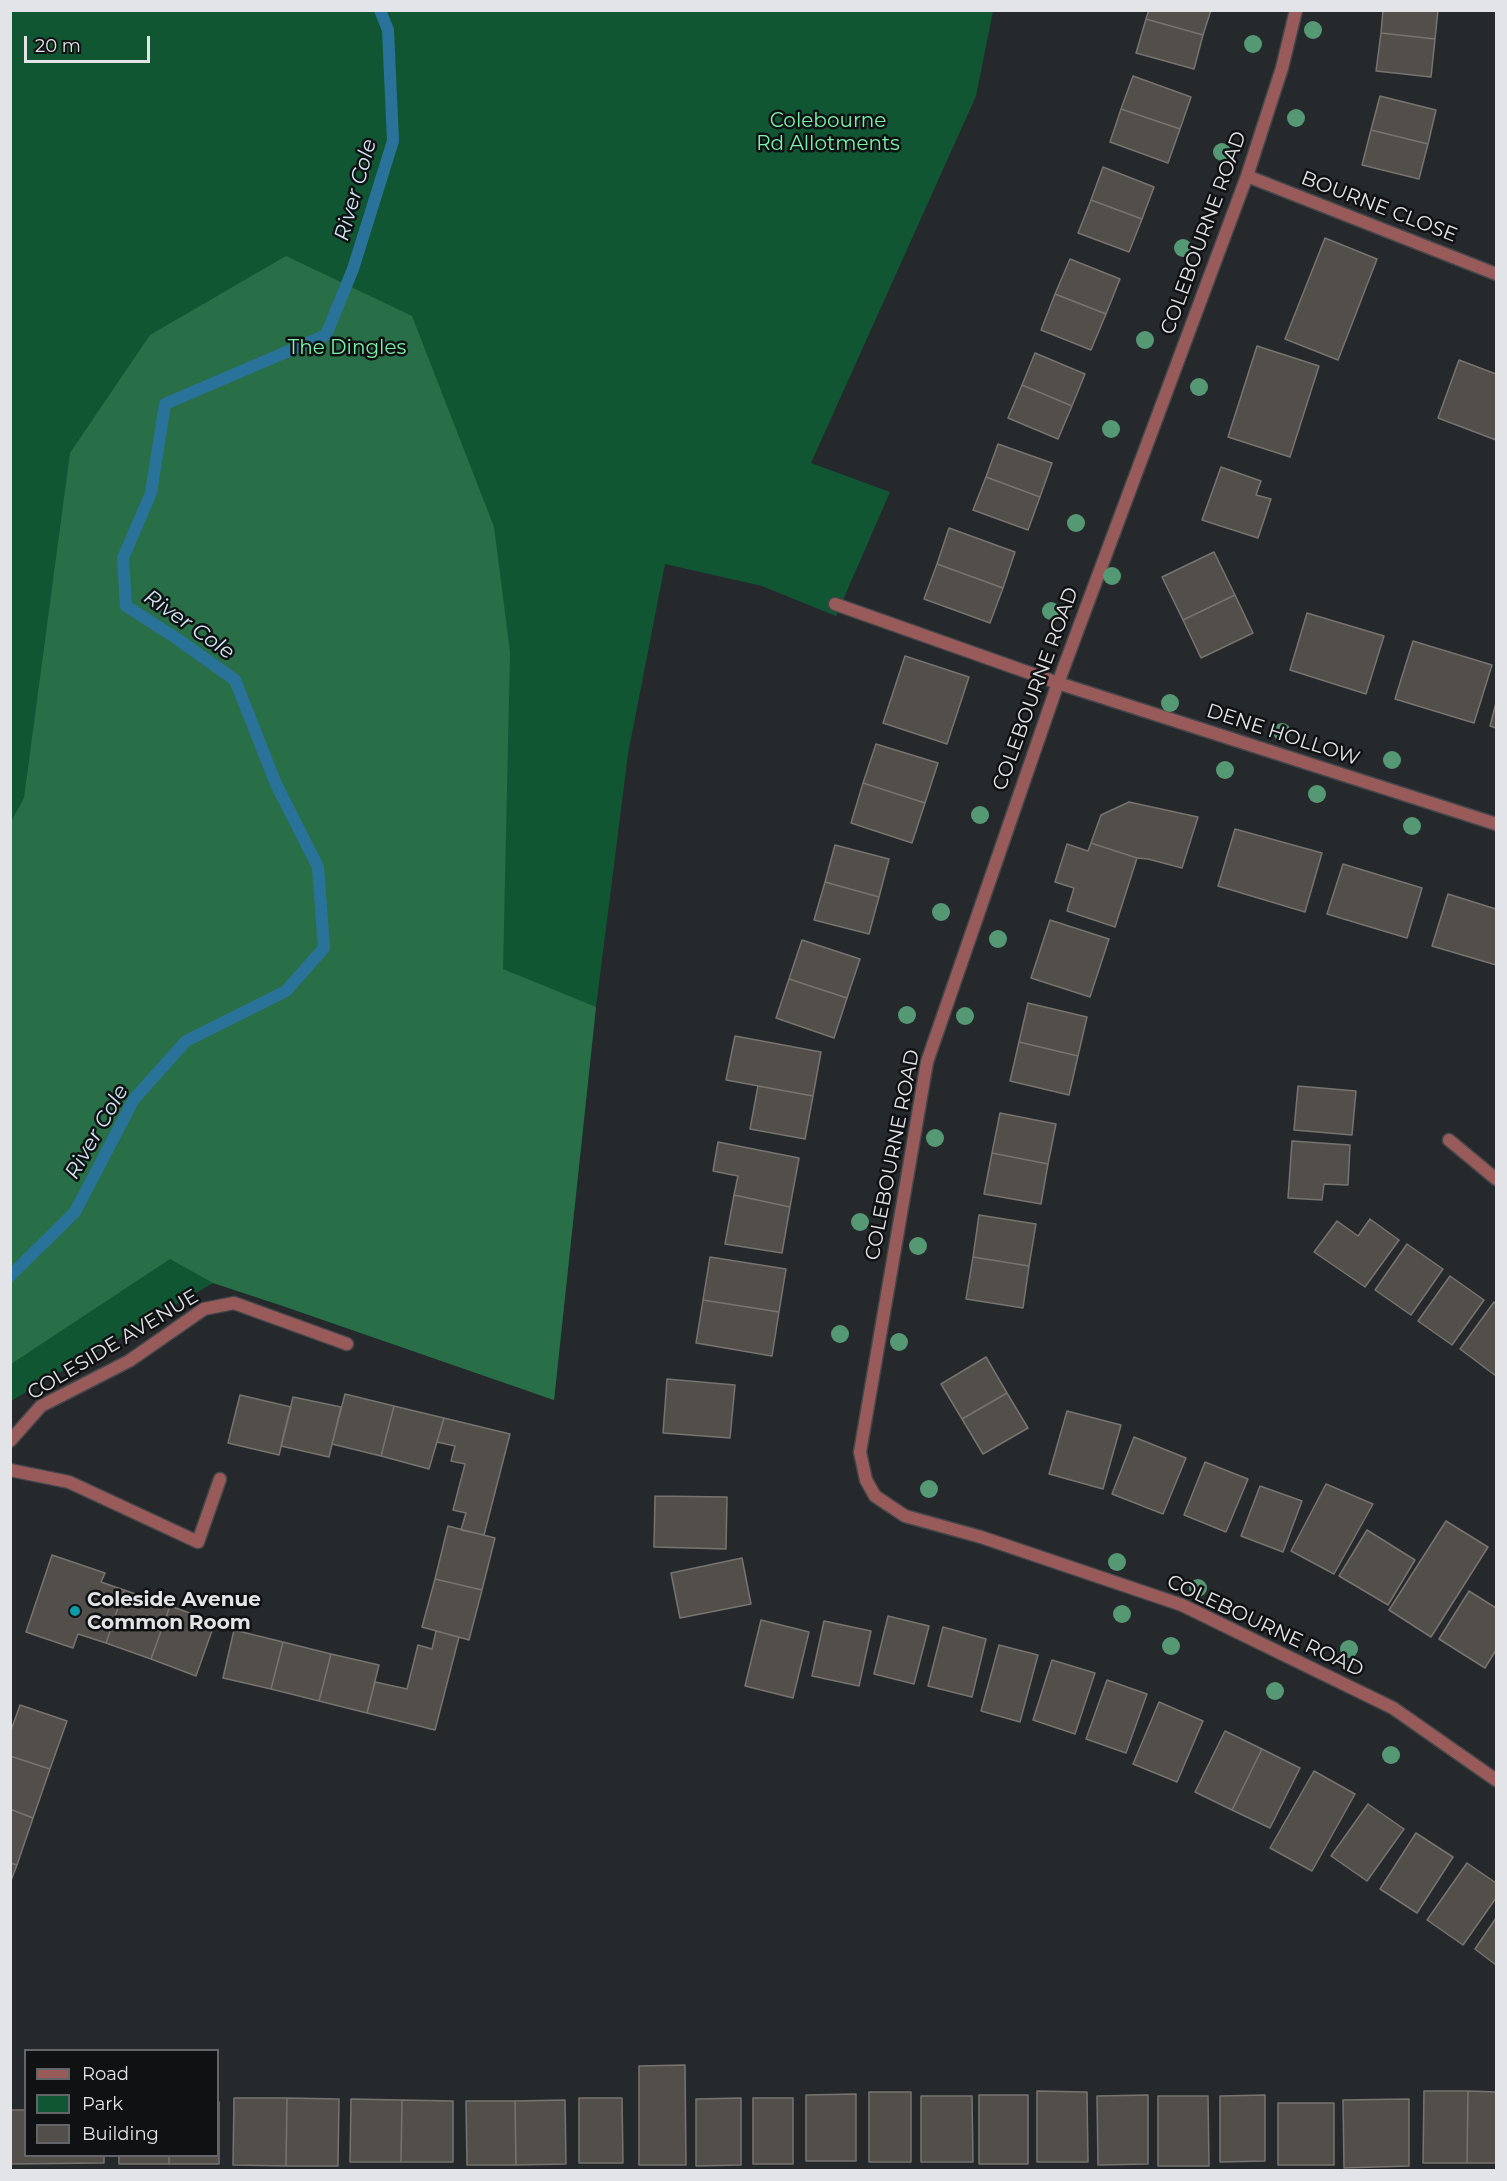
<!DOCTYPE html>
<style>
body{margin:0}
#map{position:relative;width:1507px;height:2181px;overflow:hidden;background:#26292c;font-family:Montserrat,sans-serif}
canvas{display:block}
.frame{position:absolute;inset:0;border:12px solid #e3e4e7;pointer-events:none}
.legend{position:absolute;left:24px;top:2049px;width:195px;height:108px;box-sizing:border-box;background:#101113;border:2px solid #646568;margin:0;padding:8px 10px;list-style:none;font-size:18px;color:#e3e4e7}
.legend li{display:flex;align-items:center;gap:12px;height:30px}
.legend b{width:30px;border:2px solid #646568}
.scale{position:absolute;left:24px;top:36px;width:126px;height:27px;box-sizing:border-box;border:3px solid #e3e4e7;border-top:0;padding-left:8px;font-size:18px;line-height:21px;white-space:nowrap;color:#e3e4e7;-webkit-text-stroke:4px #101113;paint-order:stroke}
</style>
<div id="map">
<canvas width="1507" height="2181"></canvas>
<div class="frame"></div>
<ul class="legend">
<li><b style="height:8px;background:#985b59"></b>Road</li>
<li><b style="height:16px;background:#115633"></b>Park</li>
<li><b style="height:16px;background:#524f4b"></b>Building</li>
</ul>
<div class="scale">20 m</div>
</div>
<script>
const ctx = document.querySelector('canvas').getContext('2d');
ctx.lineJoin = 'round';
function fillPath(path, color) {
  ctx.fillStyle = color;
  ctx.fill(path, 'evenodd');
}
function toPath(rows) {
  const path = new Path2D();
  for (const r of rows) {
    path.moveTo(r[0], r[1]);
    for (let i = 2; i < r.length; i += 2) path.lineTo(r[i], r[i + 1]);
  }
  return path;
}
function trace(path, color, width, dash) {
  ctx.strokeStyle = color;
  ctx.lineWidth = width;
  ctx.lineCap = dash ? 'butt' : 'round';
  ctx.setLineDash(dash || []);
  ctx.stroke(path);
}
function label(font, color, halo, rows, align = 'center') {
  ctx.font = font + ' Montserrat,sans-serif';
  ctx.lineWidth = 5;
  ctx.setLineDash([]);
  ctx.textBaseline = 'middle';
  ctx.strokeStyle = halo;
  ctx.fillStyle = color;
  for (const [text, x, y, turn = 0] of rows) {
    ctx.save();
    ctx.translate(x, y);
    ctx.rotate((+turn || 0) * Math.PI / 180);
    ctx.textAlign = isNaN(turn) ? turn : align;
    if (halo) ctx.strokeText(text, 0, 0);
    ctx.fillText(text, 0, 0);
    ctx.restore();
  }
}
fillPath(toPath([
 [11,11,993,11,976,96,811,463,890,492,836,616,762,586,665,564,628,754,596,1007,554,1400,280,1305,213,1283,11,1401]
]), '#115633');
fillPath(toPath([
 [286,256,412,316,494,527,510,652,503,969,596,1007,554,1400,280,1305,213,1283,170,1259,11,1364,11,822,24,798,70,453,150,335]
]), '#286f48');
trace(toPath([
 [10,1276,75,1212,134,1099,186,1041,286,991,324,948,318,867,276,784,235,680,176,638,126,606,123,558,151,493,165,404,326,335,353,269,393,141,388,30,380,10]
]), '#29739b', 12);
const building = toPath([
 [1149,10,1211,10,1203,35,1146,19,1149,10],
 [1383,10,1438,10,1435,39,1381,33,1383,10],
 [1146,19,1203,35,1194,69,1136,53,1146,19],
 [1381,33,1435,39,1431,77,1376,71,1381,33],
 [1133,76,1191,97,1180,129,1121,109,1133,76],
 [1380,96,1436,110,1428,144,1371,130,1380,96],
 [1121,109,1180,129,1168,163,1110,142,1121,109],
 [1371,130,1428,144,1419,179,1362,165,1371,130],
 [1103,167,1154,187,1142,219,1091,200,1103,167],
 [1091,200,1142,219,1129,252,1078,233,1091,200],
 [1325,238,1377,259,1338,360,1285,339,1325,238],
 [1070,259,1120,279,1106,314,1055,294,1070,259],
 [1055,294,1106,314,1091,350,1041,330,1055,294],
 [1257,346,1319,366,1290,457,1228,437,1257,346],
 [1035,353,1085,374,1072,406,1022,385,1035,353],
 [1459,360,1496,374,1496,440,1438,418,1459,360],
 [1022,385,1072,406,1058,439,1008,418,1022,385],
 [998,444,1052,463,1040,497,986,477,998,444],
 [1221,467,1261,481,1256,495,1271,499,1258,538,1202,520,1221,467],
 [986,477,1040,497,1028,530,973,510,986,477],
 [949,528,1015,552,1003,588,937,564,949,528],
 [1214,552,1235,595,1183,620,1162,577,1214,552],
 [937,564,1003,588,990,623,924,599,937,564],
 [1235,595,1253,633,1201,658,1183,620,1235,595],
 [1307,613,1384,636,1366,694,1290,670,1307,613],
 [1413,641,1492,665,1474,723,1395,699,1413,641],
 [905,656,969,677,947,744,883,723,905,656],
 [1496,703,1496,728,1490,726,1496,703],
 [876,744,938,763,925,803,863,783,876,744],
 [863,783,925,803,912,843,851,823,863,783],
 [1129,802,1198,817,1182,868,1148,859,1137,858,1091,843,1101,815,1129,802],
 [1235,829,1322,853,1305,912,1218,886,1235,829],
 [1091,843,1137,858,1115,927,1067,911,1074,888,1055,882,1067,844,1088,851,1091,843],
 [835,845,889,859,879,897,825,882,835,845],
 [1343,864,1422,888,1407,938,1327,914,1343,864],
 [825,882,879,897,869,934,814,920,825,882],
 [1448,894,1496,909,1496,965,1432,946,1448,894],
 [1050,920,1109,939,1090,997,1031,978,1050,920],
 [802,940,860,959,847,998,789,979,802,940],
 [789,979,847,998,834,1038,776,1018,789,979],
 [1028,1003,1087,1017,1078,1056,1019,1042,1028,1003],
 [735,1036,821,1052,813,1096,726,1080,735,1036],
 [1019,1042,1078,1056,1069,1095,1010,1081,1019,1042],
 [758,1086,813,1096,805,1139,750,1129,758,1086],
 [1298,1086,1356,1091,1352,1135,1294,1130,1298,1086],
 [1000,1113,1056,1124,1048,1164,992,1153,1000,1113],
 [1292,1141,1350,1145,1348,1185,1324,1184,1322,1200,1288,1198,1292,1141],
 [718,1142,799,1158,790,1207,734,1195,738,1176,713,1171,718,1142],
 [992,1153,1048,1164,1041,1204,984,1194,992,1153],
 [734,1195,790,1207,782,1253,725,1244,734,1195],
 [979,1215,1036,1224,1029,1266,973,1257,979,1215],
 [1370,1219,1399,1240,1365,1287,1314,1252,1337,1221,1358,1236,1370,1219],
 [1407,1244,1443,1269,1411,1315,1375,1290,1407,1244],
 [710,1257,786,1269,779,1312,703,1300,710,1257],
 [973,1257,1029,1266,1023,1308,966,1299,973,1257],
 [1450,1276,1484,1300,1452,1345,1418,1321,1450,1276],
 [703,1300,779,1312,772,1356,696,1343,703,1300],
 [1494,1302,1496,1304,1496,1376,1460,1349,1494,1302],
 [986,1357,1007,1393,962,1419,941,1384,986,1357],
 [667,1379,735,1385,730,1438,663,1433,667,1379],
 [1007,1393,1028,1428,983,1454,962,1419,1007,1393],
 [345,1394,394,1406,381,1456,332,1444,345,1394],
 [240,1395,291,1407,279,1455,228,1443,240,1395],
 [293,1397,341,1407,329,1457,281,1446,293,1397],
 [394,1406,444,1418,429,1469,381,1456,394,1406],
 [1067,1411,1121,1425,1103,1489,1049,1474,1067,1411],
 [444,1418,510,1434,484,1535,461,1530,466,1513,453,1510,465,1464,451,1461,455,1446,437,1442,444,1418],
 [1134,1437,1186,1458,1163,1514,1112,1494,1134,1437],
 [1205,1462,1248,1479,1226,1532,1184,1515,1205,1462],
 [1326,1484,1373,1504,1334,1574,1291,1551,1326,1484],
 [1260,1486,1302,1501,1283,1552,1241,1536,1260,1486],
 [655,1496,727,1497,726,1549,654,1547,655,1496],
 [1446,1521,1488,1547,1431,1637,1389,1610,1446,1521],
 [448,1526,495,1538,482,1590,435,1579,448,1526],
 [1367,1530,1415,1560,1388,1605,1339,1576,1367,1530],
 [52,1555,105,1573,101,1582,124,1590,106,1643,78,1634,73,1648,26,1632,52,1555],
 [742,1558,751,1604,680,1618,671,1573,742,1558],
 [435,1579,482,1590,469,1640,422,1627,435,1579],
 [124,1590,170,1606,151,1659,106,1643,124,1590],
 [1469,1591,1496,1608,1496,1650,1485,1668,1439,1639,1469,1591],
 [170,1606,215,1622,196,1676,151,1659,170,1606],
 [888,1616,929,1626,914,1684,874,1674,888,1616],
 [761,1620,809,1632,793,1698,745,1686,761,1620],
 [824,1621,871,1631,859,1686,812,1676,824,1621],
 [943,1627,986,1639,972,1697,928,1686,943,1627],
 [234,1630,283,1642,271,1689,223,1678,234,1630],
 [436,1631,459,1637,435,1730,367,1713,375,1682,407,1689,418,1645,432,1649,436,1631],
 [283,1642,331,1654,319,1701,271,1689,283,1642],
 [999,1645,1038,1655,1020,1722,981,1711,999,1645],
 [331,1654,379,1665,367,1713,319,1701,331,1654],
 [1052,1660,1095,1673,1075,1734,1033,1720,1052,1660],
 [1107,1680,1147,1694,1126,1753,1086,1739,1107,1680],
 [1159,1702,1203,1721,1177,1782,1133,1764,1159,1702],
 [20,1705,67,1721,50,1769,10,1756,10,1733,20,1705],
 [1225,1731,1262,1749,1232,1810,1195,1792,1225,1731],
 [1262,1749,1300,1768,1270,1828,1232,1810,1262,1749],
 [10,1756,50,1769,33,1818,10,1809,10,1756],
 [1314,1771,1355,1794,1312,1871,1270,1848,1314,1771],
 [1368,1804,1404,1829,1367,1881,1331,1856,1368,1804],
 [10,1809,33,1818,17,1865,10,1863,10,1809],
 [1416,1833,1453,1857,1417,1913,1380,1889,1416,1833],
 [10,1863,17,1865,10,1883,10,1863],
 [1467,1863,1496,1883,1496,1898,1463,1945,1427,1920,1467,1863],
 [1496,1918,1496,1965,1475,1949,1496,1918],
 [685,2065,686,2165,639,2165,639,2066,685,2065],
 [1037,2091,1087,2092,1088,2162,1037,2162,1037,2091],
 [1424,2091,1468,2091,1467,2163,1423,2163,1424,2091],
 [1468,2091,1496,2092,1496,2163,1467,2163,1468,2091],
 [869,2092,911,2092,911,2162,869,2162,869,2092],
 [856,2094,856,2161,806,2161,806,2095,856,2094],
 [979,2095,1028,2095,1028,2164,979,2164,979,2095],
 [1148,2095,1148,2164,1098,2165,1097,2096,1148,2095],
 [1265,2095,1265,2161,1220,2162,1220,2096,1265,2095],
 [921,2096,972,2096,973,2162,921,2162,921,2096],
 [1158,2096,1208,2096,1209,2166,1158,2166,1158,2096],
 [234,2098,287,2098,286,2166,233,2165,234,2098],
 [287,2098,339,2099,338,2166,286,2166,287,2098],
 [579,2098,622,2098,623,2163,579,2163,579,2098],
 [741,2098,741,2165,696,2166,696,2099,741,2098],
 [753,2098,793,2098,793,2164,753,2164,753,2098],
 [351,2099,402,2100,401,2162,350,2162,351,2099],
 [1409,2099,1409,2166,1344,2168,1343,2100,1409,2099],
 [402,2100,453,2101,453,2162,401,2162,402,2100],
 [565,2100,566,2164,516,2165,515,2101,565,2100],
 [466,2101,515,2101,516,2165,467,2165,466,2101],
 [218,2102,219,2102,219,2164,169,2164,169,2156,218,2156,218,2102],
 [1278,2103,1334,2103,1334,2165,1278,2165,1278,2103],
 [10,2110,26,2110,26,2156,104,2156,104,2163,10,2164,10,2110],
 [119,2156,169,2156,169,2164,119,2164,119,2156]
]);
fillPath(building, '#524f4b');
trace(building, '#77746f', 1.5);
const service = toPath([
 [835,604,1058,683]
]);
const minor = toPath([
 [1296,10,1282,68,1247,176,1058,683,927,1062,860,1452,866,1480,875,1496,905,1516,981,1537,1182,1605,1393,1708,1496,1780],
 [1247,176,1496,274],
 [1058,683,1496,824],
 [1449,1140,1496,1179],
 [10,1441,41,1406,129,1361,204,1309,234,1303,347,1344],
 [10,1470,69,1482,198,1542,220,1479]
]);
trace(service, '#44474a', 15);
trace(minor, '#44474a', 15);
trace(service, '#985b59', 12);
trace(minor, '#985b59', 12);
ctx.fillStyle = '#549973';
for (const [x, y] of [
 [1313,30],
 [1253,44],
 [1296,118],
 [1222,152],
 [1183,248],
 [1145,340],
 [1199,387],
 [1111,429],
 [1076,523],
 [1112,576],
 [1051,611],
 [1170,703],
 [1282,732],
 [1392,760],
 [1225,770],
 [1317,794],
 [980,815],
 [1412,826],
 [941,912],
 [998,939],
 [907,1015],
 [965,1016],
 [935,1138],
 [860,1222],
 [918,1246],
 [840,1334],
 [899,1342],
 [929,1489],
 [1117,1562],
 [1198,1588],
 [1122,1614],
 [1171,1646],
 [1349,1649],
 [1275,1691],
 [1391,1755]
]) {
  ctx.beginPath();
  ctx.arc(x, y, 9, 0, 2 * Math.PI);
  ctx.fill();
}
for (const [x, y, r, color] of [
 [75,1611,6,"#0f9aa8"]
]) {
  const dot = new Path2D();
  dot.arc(x, y, r, 0, 2 * Math.PI);
  ctx.fillStyle = color;
  ctx.fill(dot);
  trace(dot, '#101113', 2);
}
label('20px', '#7af4ad', '#101113', [
 ["Colebourne",828,121],
 ["Rd Allotments",828,144],
 ["The Dingles",347,348]
]);
label('20px', '#e3e4e7', '#101113', [
 ["BOURNE CLOSE",1379,207,21],
 ["COLEBOURNE ROAD",1204,233,-70],
 ["COLEBOURNE ROAD",1036,689,-70],
 ["DENE HOLLOW",1283,735,18],
 ["COLEBOURNE ROAD",893,1155,-79],
 ["COLESIDE AVENUE",113,1345,-31],
 ["COLEBOURNE ROAD",1265,1626,25]
]);
label('bold 20px', '#e3e4e7', '#101113', [
 ["Coleside Avenue",87,1600],
 ["Common Room",87,1623]
], 'left');
label('italic 21px', '#d0e6f4', '#101113', [
 ["River Cole",356,190,-74],
 ["River Cole",189,625,35],
 ["River Cole",97,1132,-60]
]);
</script>
